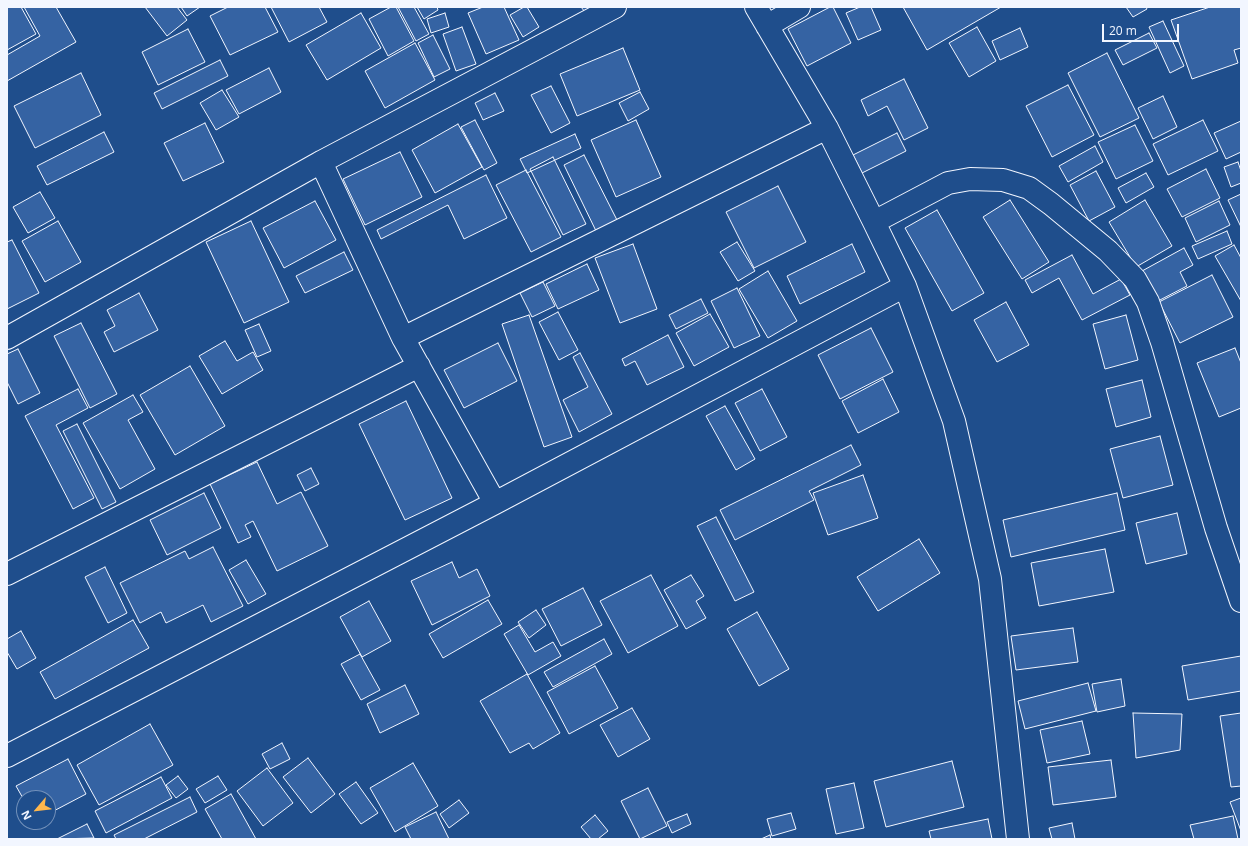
<!DOCTYPE html>
<style>
body{margin:0}
#map{position:relative;width:1248px;height:846px;overflow:hidden;background:#1f4e8c;font-family:"Open Sans",sans-serif}
canvas{display:block}
.frame{position:absolute;inset:0;border:8px solid #f2f6ff;pointer-events:none}
.north{position:absolute;left:16px;top:790px;width:40px;height:40px;box-sizing:border-box;background:#1f4e8c;border:1px solid #7391ba;border-radius:50%;rotate:242deg;font-size:11px;font-weight:700;line-height:16px;text-align:center;color:#f2f6ff}
.north::after{content:'';display:block;margin:auto;width:14px;height:18px;background:#ffb74d;clip-path:polygon(50% 0,100% 100%,50% 72%,0 100%)}
.scale{position:absolute;left:1102px;top:24px;width:77px;height:18px;box-sizing:border-box;border:2px solid #f2f6ff;border-top:0;padding-left:5px;font-size:12px;line-height:14px;white-space:nowrap;color:#f2f6ff;-webkit-text-stroke:3px #1f4e8c;paint-order:stroke}
</style>
<div id="map">
<canvas width="1248" height="846"></canvas>
<div class="frame"></div>
<div class="north">N</div>
<div class="scale">20 m</div>
</div>
<script>
const ctx = document.querySelector('canvas').getContext('2d');
ctx.lineJoin = 'round';
function fillPath(path, color) {
  ctx.fillStyle = color;
  ctx.fill(path, 'evenodd');
}
function toPath(rows) {
  const path = new Path2D();
  for (const r of rows) {
    path.moveTo(r[0], r[1]);
    for (let i = 2; i < r.length; i += 2) path.lineTo(r[i], r[i + 1]);
  }
  return path;
}
function trace(path, color, width, dash) {
  ctx.strokeStyle = color;
  ctx.lineWidth = width;
  ctx.lineCap = dash ? 'butt' : 'round';
  ctx.setLineDash(dash || []);
  ctx.stroke(path);
}
const building = toPath([
 [7,7,21,7,36,34,7,50,7,7],
 [24,7,56,7,76,42,7,81,7,55,40,36,24,7],
 [145,7,177,7,187,20,167,36,145,7],
 [181,7,200,7,187,16,181,7],
 [228,7,265,7,278,32,230,55,210,16,228,7],
 [271,7,319,7,327,22,289,42,271,7],
 [391,7,396,7,414,41,388,56,369,19,391,7],
 [398,7,414,7,429,34,416,41,398,7],
 [417,7,437,7,438,10,424,19,417,7],
 [483,7,504,7,519,40,486,54,468,13,483,7],
 [524,7,527,7,539,27,523,37,510,15,524,7],
 [581,7,593,7,585,12,581,7],
 [830,7,833,7,851,43,807,66,788,29,830,7],
 [860,7,871,7,881,30,858,40,846,13,860,7],
 [903,7,1001,7,927,50,903,7],
 [1126,7,1146,7,1147,9,1133,17,1126,7],
 [1210,7,1241,7,1241,48,1234,50,1238,63,1192,79,1171,20,1210,7],
 [361,13,381,48,327,80,306,45,361,13],
 [445,13,449,27,431,33,427,19,445,13],
 [1163,21,1184,66,1170,73,1149,27,1163,21],
 [462,27,476,64,456,71,443,34,462,27],
 [977,27,996,61,969,77,949,43,977,27],
 [1020,28,1028,47,1000,60,992,41,1020,28],
 [188,29,205,62,158,85,142,52,188,29],
 [1149,33,1157,48,1123,65,1115,50,1149,33],
 [433,35,450,69,434,77,418,43,433,35],
 [415,43,435,80,385,108,365,71,415,43],
 [623,48,640,90,577,116,560,74,623,48],
 [1107,53,1139,118,1100,137,1068,73,1107,53],
 [220,60,228,76,162,109,154,93,220,60],
 [269,68,281,92,239,114,226,90,269,68],
 [81,73,101,115,35,148,14,106,81,73],
 [904,79,928,128,904,140,887,106,868,116,861,100,904,79],
 [1068,85,1094,135,1052,157,1026,106,1068,85],
 [551,86,570,123,551,133,531,95,551,86],
 [222,90,239,117,216,130,200,103,222,90],
 [640,92,649,109,628,121,619,103,640,92],
 [495,93,504,111,483,120,475,103,495,93],
 [1163,96,1177,127,1153,139,1138,108,1163,96],
 [475,120,497,163,484,170,461,127,475,120],
 [636,120,661,177,616,197,591,140,636,120],
 [1203,120,1218,151,1168,175,1153,144,1203,120],
 [1241,121,1241,152,1226,159,1214,133,1241,121],
 [205,123,224,162,183,181,164,143,205,123],
 [458,124,482,167,435,193,412,150,458,124],
 [1135,125,1153,161,1116,179,1098,142,1135,125],
 [104,132,114,152,47,185,37,166,104,132],
 [897,133,906,151,862,173,853,155,897,133],
 [575,134,581,148,527,173,520,159,575,134],
 [1095,146,1103,162,1068,182,1059,166,1095,146],
 [400,152,422,197,365,225,343,179,400,152],
 [584,155,618,222,597,233,564,165,584,155],
 [553,157,586,224,563,235,530,169,553,157],
 [1238,162,1241,171,1241,183,1231,187,1224,167,1238,162],
 [1206,169,1220,198,1182,217,1167,189,1206,169],
 [526,170,561,237,531,252,496,185,526,170],
 [1096,171,1115,207,1089,221,1070,185,1096,171],
 [1146,173,1154,187,1126,203,1118,188,1146,173],
 [486,175,507,218,464,239,448,205,381,239,377,230,486,175],
 [778,186,806,242,754,268,726,212,778,186],
 [40,192,55,218,28,233,13,207,40,192],
 [1241,194,1241,227,1228,200,1241,194],
 [1010,200,1049,262,1022,279,983,217,1010,200],
 [1145,200,1172,246,1136,267,1109,222,1145,200],
 [315,201,336,240,284,268,263,228,315,201],
 [1219,201,1230,225,1196,242,1185,218,1219,201],
 [937,210,984,293,952,311,905,228,937,210],
 [58,221,81,262,45,282,22,241,58,221],
 [251,221,289,302,244,323,206,242,251,221],
 [1227,231,1232,244,1198,259,1192,246,1227,231],
 [12,240,39,293,7,309,7,242,12,240],
 [737,242,755,271,738,281,720,252,737,242],
 [633,244,657,309,620,323,595,258,633,244],
 [852,244,865,272,800,304,787,276,852,244],
 [1234,245,1241,258,1241,301,1215,256,1234,245],
 [1184,248,1193,265,1180,272,1187,286,1158,301,1142,271,1184,248],
 [344,252,353,270,305,293,296,276,344,252],
 [1072,255,1093,294,1121,279,1130,295,1082,320,1059,278,1032,293,1025,280,1072,255],
 [587,264,599,290,558,309,546,284,587,264],
 [768,271,797,321,768,338,739,289,768,271],
 [1212,275,1233,317,1180,343,1159,302,1212,275],
 [543,282,555,306,532,317,520,293,543,282],
 [737,288,760,336,734,348,711,301,737,288],
 [139,293,158,330,114,352,104,332,115,326,107,310,139,293],
 [701,299,708,313,676,329,669,315,701,299],
 [1006,302,1029,345,997,362,974,320,1006,302],
 [558,312,578,350,559,360,539,322,558,312],
 [710,314,729,347,694,366,676,333,710,314],
 [529,315,572,437,544,447,502,324,529,315],
 [1126,315,1138,360,1105,369,1093,324,1126,315],
 [81,323,117,394,90,408,54,336,81,323],
 [259,324,271,351,257,357,245,330,259,324],
 [871,328,893,372,840,399,818,355,871,328],
 [668,335,684,367,647,385,635,361,625,366,622,359,668,335],
 [225,341,237,361,253,352,263,370,222,394,199,356,225,341],
 [498,343,517,381,464,408,444,370,498,343],
 [1235,348,1241,363,1241,408,1219,417,1197,363,1235,348],
 [18,349,40,393,18,404,7,382,7,354,18,349],
 [580,353,612,414,579,432,563,400,588,387,573,357,580,353],
 [190,366,225,426,175,455,140,395,190,366],
 [883,379,899,412,858,433,842,401,883,379],
 [1142,380,1151,417,1116,427,1106,389,1142,380],
 [78,389,88,408,56,425,94,498,73,509,25,416,78,389],
 [762,389,787,437,760,451,735,403,762,389],
 [133,395,143,412,128,420,155,469,120,489,83,423,133,395],
 [406,401,452,498,405,520,359,424,406,401],
 [725,406,755,459,736,470,706,416,725,406],
 [77,424,116,502,102,509,63,431,77,424],
 [1160,436,1173,485,1123,498,1110,449,1160,436],
 [851,445,861,465,809,491,814,500,735,540,720,510,851,445],
 [257,462,277,504,301,492,328,546,277,571,253,521,245,525,251,537,238,543,210,484,257,462],
 [311,468,319,484,305,491,297,475,311,468],
 [863,475,878,518,828,535,813,493,863,475],
 [204,493,221,528,167,555,150,520,204,493],
 [1117,493,1125,530,1011,557,1003,520,1117,493],
 [1177,513,1187,554,1146,564,1136,523,1177,513],
 [716,517,754,592,735,601,697,526,716,517],
 [919,539,940,573,878,611,857,577,919,539],
 [213,547,243,606,211,622,203,605,166,623,161,612,140,623,120,583,185,551,189,559,213,547],
 [1105,549,1114,592,1039,606,1031,563,1105,549],
 [246,560,266,594,248,604,229,570,246,560],
 [452,562,459,578,477,569,490,596,432,625,411,581,452,562],
 [105,567,127,613,108,623,85,577,105,567],
 [651,575,678,626,628,653,600,601,651,575],
 [691,575,704,596,696,601,706,618,686,629,664,590,691,575],
 [583,588,602,625,561,646,542,609,583,588],
 [488,600,502,624,443,658,429,634,488,600],
 [369,601,391,641,362,657,340,617,369,601],
 [536,610,546,625,529,638,518,622,536,610],
 [757,612,789,669,759,686,727,629,757,612],
 [133,620,149,648,55,699,40,672,133,620],
 [519,625,535,652,553,642,561,656,528,675,504,634,519,625],
 [1073,628,1078,662,1016,670,1011,636,1073,628],
 [21,631,36,658,17,669,7,652,7,639,21,631],
 [604,639,612,654,553,687,544,672,604,639],
 [360,654,380,690,361,700,341,664,360,654],
 [1241,656,1241,691,1188,700,1182,666,1241,656],
 [595,666,618,708,569,734,547,692,595,666],
 [527,674,560,733,533,749,529,743,510,753,480,701,527,674],
 [1121,679,1125,706,1097,712,1092,684,1121,679],
 [1088,683,1096,711,1025,729,1018,701,1088,683],
 [405,685,419,714,380,733,367,704,405,685],
 [632,708,650,739,618,757,600,725,632,708],
 [1133,713,1182,714,1180,750,1136,758,1133,713],
 [1241,713,1241,786,1231,787,1220,716,1241,713],
 [1082,721,1090,754,1047,763,1040,730,1082,721],
 [150,724,173,765,99,805,77,765,150,724],
 [282,743,290,759,270,769,262,754,282,743],
 [308,758,335,794,311,813,283,777,308,758],
 [68,759,86,794,48,814,48,798,24,798,24,800,16,786,68,759],
 [1111,760,1116,797,1053,805,1048,767,1111,760],
 [952,761,964,807,886,827,874,781,952,761],
 [413,763,438,806,395,832,370,788,413,763],
 [267,768,293,803,263,826,237,791,267,768],
 [178,776,188,789,176,798,166,785,178,776],
 [218,776,227,790,205,803,196,789,218,776],
 [161,777,172,798,106,833,95,811,161,777],
 [356,782,378,813,361,824,339,794,356,782],
 [854,783,864,828,836,834,826,789,854,783],
 [648,788,667,826,640,839,621,801,648,788],
 [231,794,256,839,222,839,205,809,231,794],
 [190,797,197,812,144,839,116,839,114,835,190,797],
 [1241,798,1241,831,1230,802,1241,798],
 [459,800,469,813,449,828,440,814,459,800],
 [436,812,449,839,411,839,405,827,436,812],
 [791,813,796,829,772,836,767,819,791,813],
 [687,814,691,824,672,833,667,822,687,814],
 [595,815,608,831,598,839,591,839,581,827,595,815],
 [1233,816,1238,839,1194,839,1190,825,1233,816],
 [988,819,992,839,931,839,929,831,988,819],
 [1072,823,1075,839,1052,839,1049,828,1072,823],
 [87,824,94,838,57,839,87,824],
 [770,835,771,839,761,839,770,835]
]);
fillPath(building, '#3563a3');
trace(building, '#f2f6ff', 1);
const street = toPath([
 [756,7,827,128,874,222,905,286,954,421,990,579,1018,839],
 [767,26,799,7],
 [321,162,403,338,495,503],
 [874,222,948,183,970,179,1003,180,1029,188,1051,204,1108,251,1135,279,1148,302,1162,342,1216,528,1241,601],
 [7,338,321,162,615,7],
 [403,338,827,128],
 [7,574,419,366],
 [7,756,495,503,905,286]
]);
trace(street, '#f2f6ff', 24);
trace(street, '#1f4e8c', 22);
</script>
